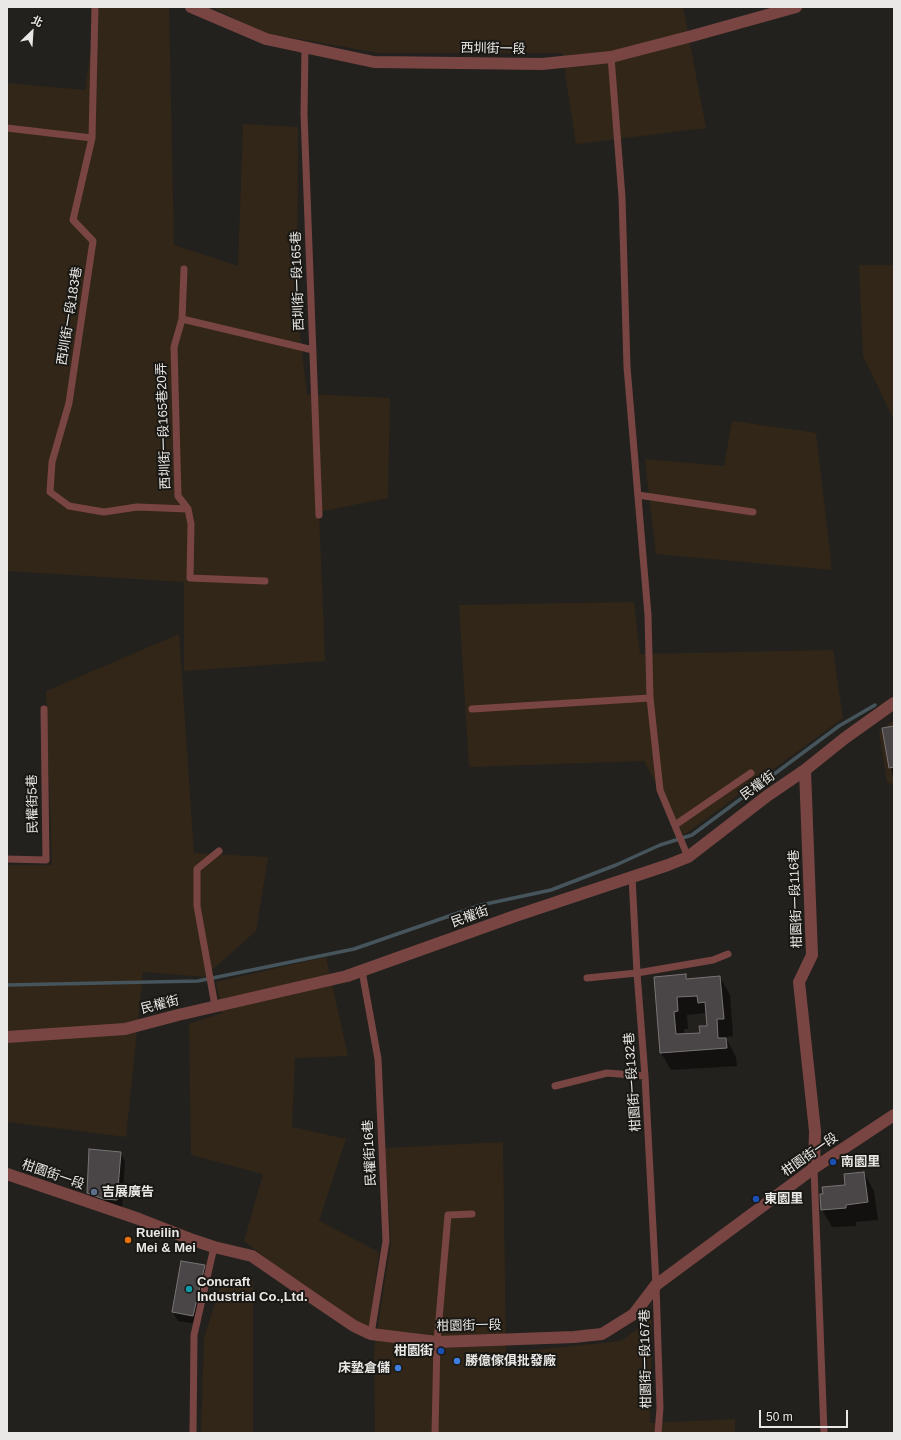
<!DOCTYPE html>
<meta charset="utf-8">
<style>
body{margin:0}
#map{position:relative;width:901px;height:1440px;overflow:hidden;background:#22211d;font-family:Helvetica,"Noto Sans TC",sans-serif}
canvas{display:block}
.frame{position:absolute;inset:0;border:8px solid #e9e8e6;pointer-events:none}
.north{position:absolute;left:12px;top:12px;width:40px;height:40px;-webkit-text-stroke:3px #191814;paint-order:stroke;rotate:25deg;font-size:11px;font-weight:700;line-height:16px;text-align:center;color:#e9e8e6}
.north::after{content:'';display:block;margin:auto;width:14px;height:18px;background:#e9e8e6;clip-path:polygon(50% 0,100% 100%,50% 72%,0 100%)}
.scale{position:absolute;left:759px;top:1410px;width:89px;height:18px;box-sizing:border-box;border:2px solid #e9e8e6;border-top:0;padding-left:5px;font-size:12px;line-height:14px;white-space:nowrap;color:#e9e8e6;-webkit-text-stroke:3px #191814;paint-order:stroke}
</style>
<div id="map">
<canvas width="901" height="1440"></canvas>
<div class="frame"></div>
<div class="north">北</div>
<div class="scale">50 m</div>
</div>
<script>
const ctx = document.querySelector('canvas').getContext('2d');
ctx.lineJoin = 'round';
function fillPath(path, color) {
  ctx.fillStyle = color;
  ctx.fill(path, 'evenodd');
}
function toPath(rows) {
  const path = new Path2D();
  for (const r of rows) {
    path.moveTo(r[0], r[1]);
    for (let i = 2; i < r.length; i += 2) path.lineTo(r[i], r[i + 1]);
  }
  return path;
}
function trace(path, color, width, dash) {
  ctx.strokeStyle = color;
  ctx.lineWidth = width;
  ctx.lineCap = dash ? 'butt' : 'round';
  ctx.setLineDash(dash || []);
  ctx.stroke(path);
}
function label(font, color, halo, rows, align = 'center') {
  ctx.font = font + ' Helvetica,"Noto Sans TC",sans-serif';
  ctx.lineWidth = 4;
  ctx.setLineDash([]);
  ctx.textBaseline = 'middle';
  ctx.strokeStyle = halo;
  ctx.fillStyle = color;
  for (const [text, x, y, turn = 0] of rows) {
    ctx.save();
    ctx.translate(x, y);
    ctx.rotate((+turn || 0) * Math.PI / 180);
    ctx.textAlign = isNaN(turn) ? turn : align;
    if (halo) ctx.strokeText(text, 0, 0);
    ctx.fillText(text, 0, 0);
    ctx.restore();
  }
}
fillPath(toPath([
 [97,7,169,7,174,245,238,266,243,124,298,127,297,310,307,394,390,398,388,498,319,512,325,661,184,671,184,582,7,571,7,83,85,90],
 [211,7,683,7,706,128,576,144,562,53,379,53,265,33],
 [859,265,894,265,894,420,863,356],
 [732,421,816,433,832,570,656,554,645,459,724,466],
 [634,602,640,654,833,650,843,718,684,835,644,761,469,767,459,605],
 [179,634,194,853,268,857,256,931,204,977,143,972,126,1137,7,1122,7,865,52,865,46,691],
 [894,720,894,785,887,782,879,731],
 [326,957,348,1056,295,1058,292,1127,346,1139,319,1221,379,1252,369,1329,317,1297,244,1241,263,1174,191,1155,189,1024,222,1013,216,982],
 [503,1142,506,1353,621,1341,652,1318,650,1423,735,1419,735,1433,375,1433,374,1350,391,1242,385,1148],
 [223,1278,253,1281,253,1433,201,1433,204,1338]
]), '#322618');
fillPath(toPath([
 [894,727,894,782,883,729],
 [685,975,688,980,720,977,730,995,733,1036,726,1037,727,1040,736,1057,737,1066,671,1070,661,1053,655,978],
 [705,1013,708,1018,708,1027,701,1034,684,1035,684,1029,688,1029,687,1015],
 [120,1153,125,1161,122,1209,93,1202,88,1193],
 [864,1173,874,1191,878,1220,856,1222,856,1226,832,1227,822,1210,846,1186],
 [204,1266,209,1275,198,1324,178,1321,173,1312]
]), '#0007');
trace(toPath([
 [7,985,198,981,354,949,481,905,551,890,616,865,660,845,692,835,839,726,875,705]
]), '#46545c', 3.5);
const building = toPath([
 [894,726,894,767,889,768,882,728,894,726],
 [686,974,686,979,720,976,724,1019,717,1019,718,1038,726,1038,727,1048,660,1053,654,977,686,974],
 [697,996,698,1003,705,1002,707,1026,699,1026,700,1033,676,1034,674,1012,678,1011,677,997,697,996],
 [89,1149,121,1152,117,1200,103,1199,87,1193,89,1149],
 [864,1172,868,1202,846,1205,846,1208,821,1210,820,1194,823,1194,822,1187,845,1185,844,1174,864,1172],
 [181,1261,205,1265,193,1316,172,1312,181,1261]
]);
fillPath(building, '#4a4546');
trace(building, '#797375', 1);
trace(toPath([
 [95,7,92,138,73,220,93,241,69,403,52,462,50,492,69,506,104,512,137,507,188,509],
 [305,47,304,114,319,515],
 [611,57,622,197,627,367,648,615,650,698,660,790,688,857],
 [7,128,92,138],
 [184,269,182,319,174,347,178,496,188,509,191,524,190,578,265,581],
 [182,319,313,350],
 [638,495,753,512],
 [472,709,650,698],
 [675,825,751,773],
 [7,859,46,860,44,709],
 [632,877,637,973,645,1076,656,1285,660,1408,658,1433],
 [362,971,378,1059,386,1241,371,1334],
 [587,978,637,973,713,960,728,954],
 [215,1006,197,906,197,869,219,851],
 [555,1086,607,1073,645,1076],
 [814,1168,824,1433],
 [193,1433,194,1335,214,1247],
 [435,1433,437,1342,448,1215,472,1214]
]), '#794542', 7);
trace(toPath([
 [191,7,266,39,374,62,542,64,611,57,692,36,796,7],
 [805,770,812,955,799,982,815,1131,814,1168],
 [7,1037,125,1029,178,1015,347,976,515,916,668,865,688,857,767,796,805,770,845,738,894,703]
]), '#794542', 12);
trace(toPath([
 [7,1174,139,1219,193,1240,214,1247,252,1256,320,1303,354,1326,371,1334,437,1342,574,1337,602,1334,634,1314,656,1285,814,1168,894,1115]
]), '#794542', 12);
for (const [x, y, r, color] of [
 [833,1162,4,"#1a4fb4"],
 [94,1192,4,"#5c6f8a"],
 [756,1199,4,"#1a4fb4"],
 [128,1240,4,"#e8710a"],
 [189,1289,4,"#0f9aa8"],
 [441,1351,4,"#1a4fb4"],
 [457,1361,4,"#3f7fe0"],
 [398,1368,4,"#3f7fe0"]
]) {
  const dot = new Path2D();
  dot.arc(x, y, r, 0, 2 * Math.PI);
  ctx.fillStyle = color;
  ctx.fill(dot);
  trace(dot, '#191814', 1.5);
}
label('13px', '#e9e8e6', '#191814', [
 ["西圳街一段",493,49,1],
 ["西圳街一段165巷",298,281,-92],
 ["西圳街一段183巷",70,316,-81],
 ["西圳街一段165巷20弄",164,426,-92],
 ["民權街",758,786,-36],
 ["民權街5巷",33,804,-91],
 ["柑園街一段116巷",796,899,-92],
 ["民權街",470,917,-20],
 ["民權街",160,1005,-14],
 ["柑園街一段132巷",633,1082,-94],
 ["民權街16巷",370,1153,-93],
 ["柑園街一段",810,1155,-35],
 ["柑園街一段",53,1175,19],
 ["柑園街一段",469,1326,-1],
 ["柑園街一段167巷",646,1359,-91]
]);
label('bold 13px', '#e9e8e6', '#191814', [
 ["南園里",841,1162],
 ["吉展廣告",102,1192],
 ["東園里",764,1199],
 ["Rueilin",136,1233],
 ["Mei & Mei",136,1248],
 ["Concraft",197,1282],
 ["Industrial Co.,Ltd.",197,1297],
 ["柑園街",433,1351,"right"],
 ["勝億傢俱批發廠",465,1361],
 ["床墊倉儲",390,1368,"right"]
], 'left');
</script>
